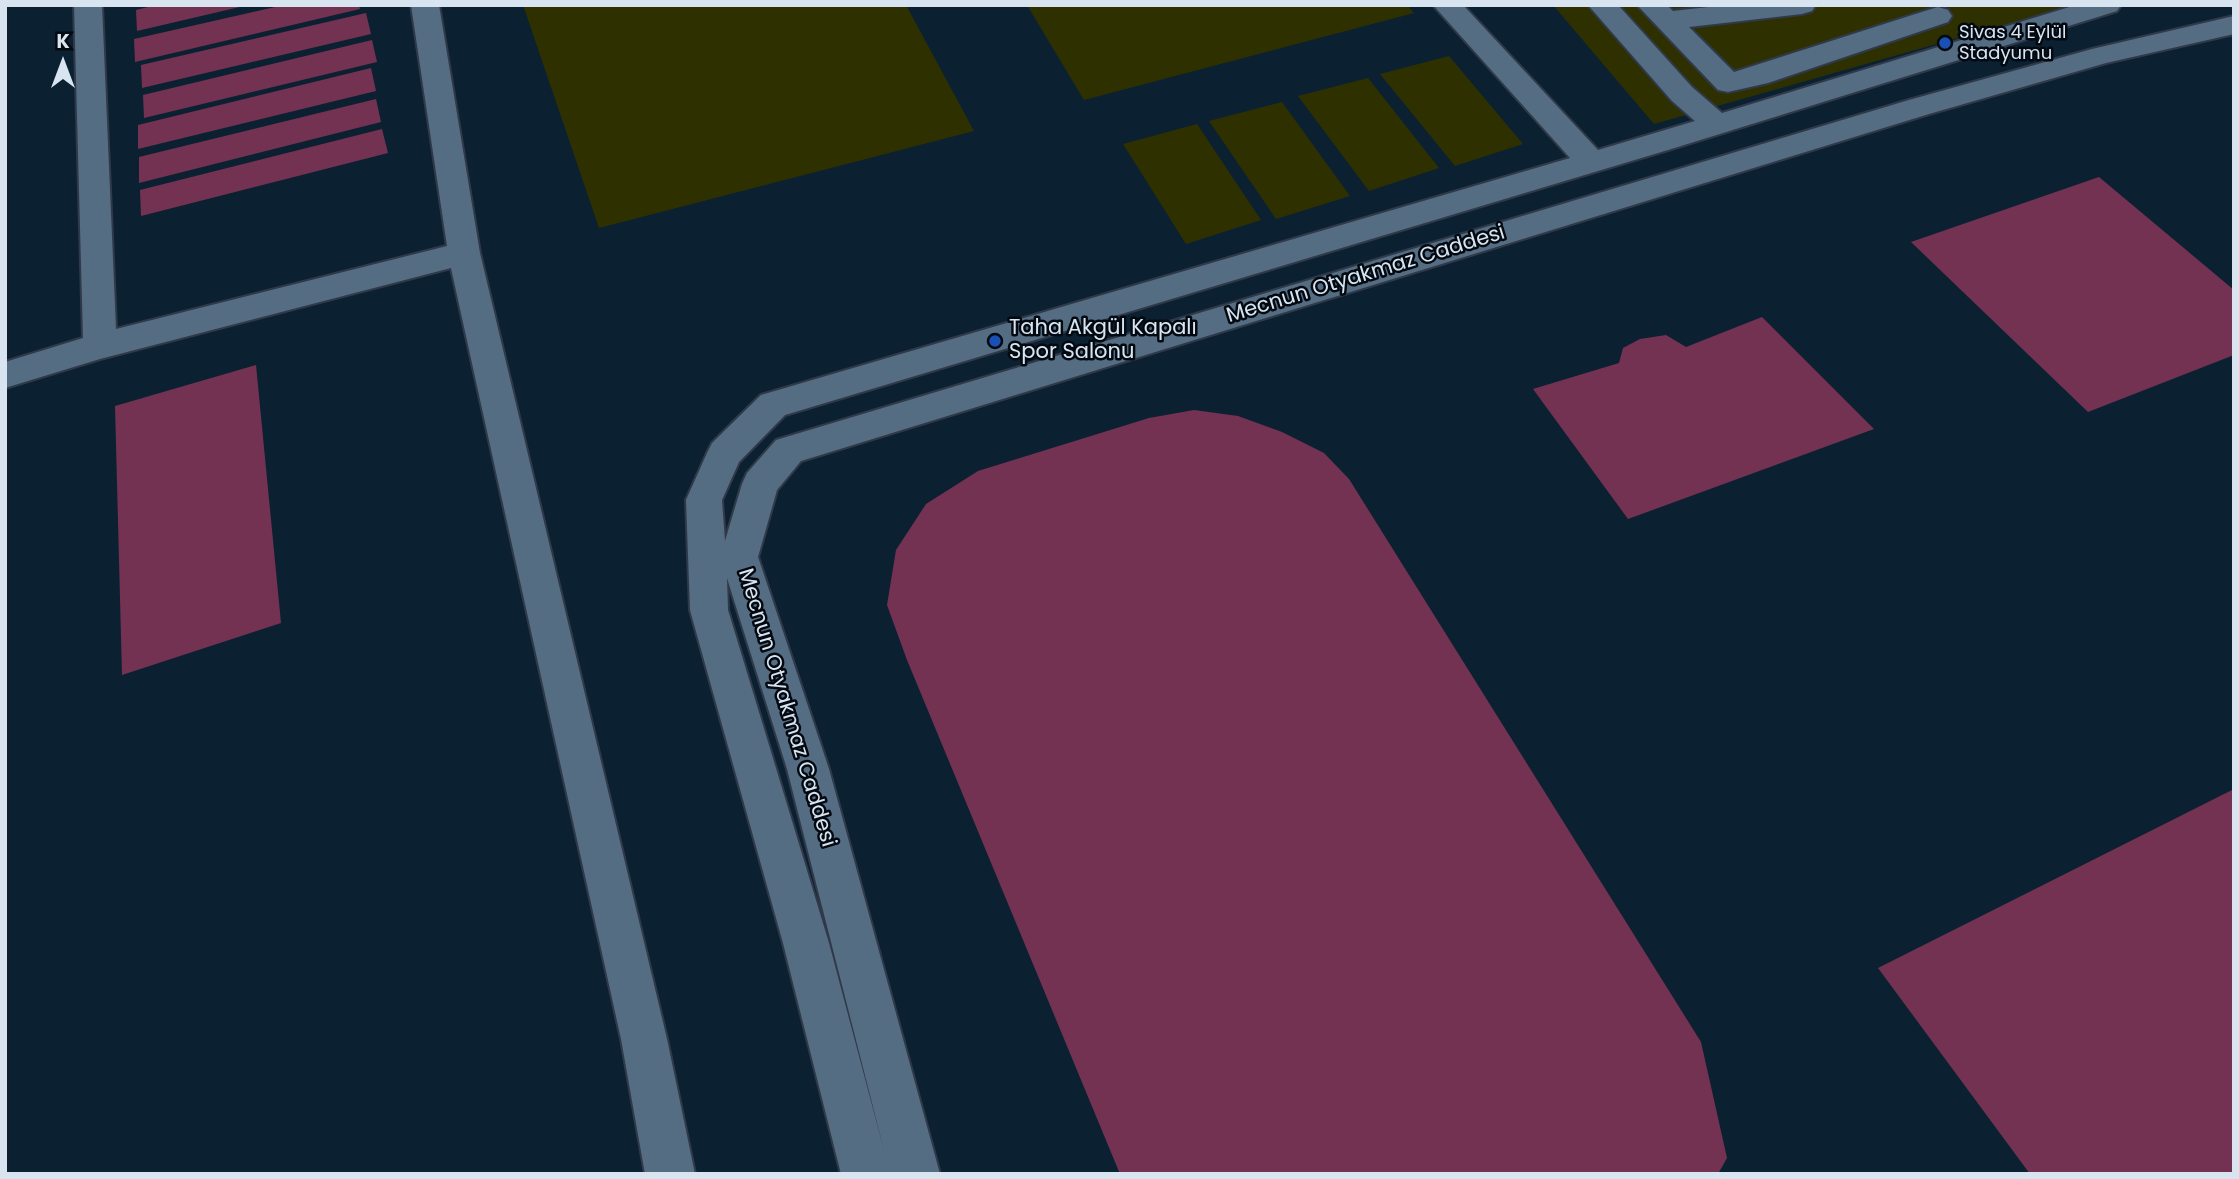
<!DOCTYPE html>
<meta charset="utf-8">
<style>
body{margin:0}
#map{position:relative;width:2239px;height:1179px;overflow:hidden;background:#0b2132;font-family:Poppins,sans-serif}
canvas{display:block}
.frame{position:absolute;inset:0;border:7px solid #d8e5f1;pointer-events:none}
.north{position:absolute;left:28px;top:28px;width:70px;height:70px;-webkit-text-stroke:5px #030911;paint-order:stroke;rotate:0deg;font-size:19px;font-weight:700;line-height:28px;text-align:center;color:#d8e5f1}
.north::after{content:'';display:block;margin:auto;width:24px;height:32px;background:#d8e5f1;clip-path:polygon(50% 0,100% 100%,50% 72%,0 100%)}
</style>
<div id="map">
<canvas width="2239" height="1179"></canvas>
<div class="frame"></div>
<div class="north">K</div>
</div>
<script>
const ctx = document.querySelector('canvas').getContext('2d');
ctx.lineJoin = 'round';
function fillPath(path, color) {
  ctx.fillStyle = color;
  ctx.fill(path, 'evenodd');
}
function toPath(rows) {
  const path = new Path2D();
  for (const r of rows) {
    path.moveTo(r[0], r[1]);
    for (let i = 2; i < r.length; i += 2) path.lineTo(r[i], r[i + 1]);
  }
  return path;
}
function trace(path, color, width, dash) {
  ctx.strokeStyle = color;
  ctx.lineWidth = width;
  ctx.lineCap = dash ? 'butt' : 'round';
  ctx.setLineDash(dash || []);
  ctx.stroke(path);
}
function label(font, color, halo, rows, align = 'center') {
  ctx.font = font + ' Poppins,sans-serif';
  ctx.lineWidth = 5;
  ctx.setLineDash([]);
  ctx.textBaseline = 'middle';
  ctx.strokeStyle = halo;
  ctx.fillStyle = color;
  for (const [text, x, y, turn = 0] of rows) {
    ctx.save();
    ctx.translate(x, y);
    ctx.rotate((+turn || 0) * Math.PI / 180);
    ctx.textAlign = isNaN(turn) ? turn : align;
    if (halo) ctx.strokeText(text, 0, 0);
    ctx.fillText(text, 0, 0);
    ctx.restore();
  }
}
fillPath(toPath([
 [523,5,906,5,974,131,599,228],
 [1027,5,1407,5,1414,13,1084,100],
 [1553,5,2074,5,1654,124],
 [1449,56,1523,144,1455,166,1380,74],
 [1368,78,1439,168,1369,191,1298,96],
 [1282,102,1350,196,1276,219,1209,121],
 [1197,124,1261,220,1186,244,1123,144]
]), '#2f3000');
fillPath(toPath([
 [156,5,244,5,244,6,137,31,136,10],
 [284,5,359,5,360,9,135,62,134,39],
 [366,13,371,34,142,88,141,65],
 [372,40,377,62,144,118,143,95],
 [371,68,376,91,138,149,138,125],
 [376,99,381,122,139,183,139,157],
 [382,129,388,153,141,216,140,190],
 [2099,177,2234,290,2234,355,2088,412,1911,242],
 [1762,317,1874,429,1628,519,1533,389,1619,363,1623,348,1640,339,1666,335,1686,347],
 [256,365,281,623,122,675,115,406],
 [1194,410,1238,416,1282,432,1324,453,1349,479,1701,1042,1727,1158,1718,1174,1120,1174,907,660,887,605,896,550,926,504,978,471,1149,418],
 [2234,789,2234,1174,2030,1174,1878,968]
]), '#743252');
const minor = toPath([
 [74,5,102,5,116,329,447,246,411,5,439,5,480,253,667,1039,695,1174,645,1174,621,1039,451,268,100,359,5,388,5,362,83,338,74,5],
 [1433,5,1463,5,1598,150,1695,121,1672,101,1588,5,1618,5,1692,87,1722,113,2076,5,2121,5,2117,11,1668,150,785,415,739,462,722,500,725,541,742,484,747,473,776,440,1909,100,2092,49,2234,16,2234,34,2106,63,1929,114,801,461,777,490,758,557,829,769,940,1174,841,1174,783,943,690,610,686,500,707,453,712,443,761,395,1570,158,1433,5],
 [727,578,787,769,885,1154,829,943,728,610,727,578],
 [1637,5,1667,5,1673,11,1726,5,1816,5,1812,11,1802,14,1689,27,1734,72,1928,10,1938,7,1948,10,1952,16,1948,22,1768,83,1728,92,1718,90,1637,5]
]);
trace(minor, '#303949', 4);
fillPath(minor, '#556d82');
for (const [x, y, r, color] of [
 [1945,43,7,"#1a4fb4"],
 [995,341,7,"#1a4fb4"]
]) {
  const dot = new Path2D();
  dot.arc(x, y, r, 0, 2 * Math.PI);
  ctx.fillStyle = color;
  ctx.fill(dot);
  trace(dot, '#030911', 2.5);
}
label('18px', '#d8e5f1', '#030911', [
 ["Sivas 4 Eylül",1959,33],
 ["Stadyumu",1959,54]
], 'left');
label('21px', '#d8e5f1', '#030911', [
 ["Mecnun Otyakmaz Caddesi",1366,275,-17],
 ["Mecnun Otyakmaz Caddesi",786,708,73]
]);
label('21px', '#d8e5f1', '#030911', [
 ["Taha Akgül Kapalı",1009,329],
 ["Spor Salonu",1009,353]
], 'left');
</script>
